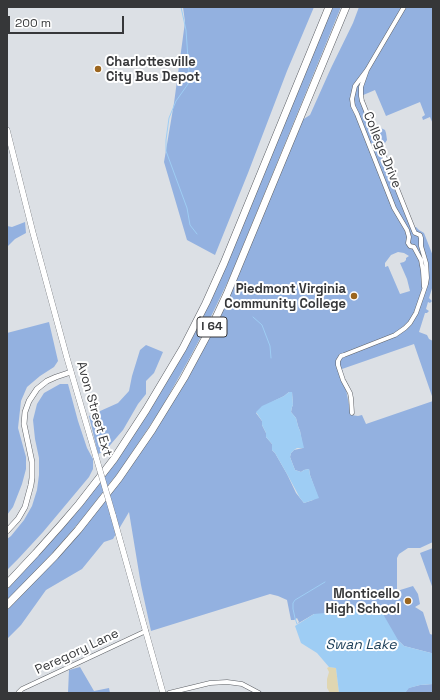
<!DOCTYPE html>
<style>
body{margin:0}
#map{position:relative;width:440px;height:700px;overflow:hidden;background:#dce0e5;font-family:"Space Grotesk",sans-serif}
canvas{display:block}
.frame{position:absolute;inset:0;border:8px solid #363739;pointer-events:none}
.scale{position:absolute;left:8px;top:16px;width:116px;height:18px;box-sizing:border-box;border:2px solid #363739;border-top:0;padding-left:5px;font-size:12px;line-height:14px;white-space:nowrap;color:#363739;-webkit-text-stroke:3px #fff;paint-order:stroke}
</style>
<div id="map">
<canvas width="440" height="700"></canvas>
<div class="frame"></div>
<div class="scale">200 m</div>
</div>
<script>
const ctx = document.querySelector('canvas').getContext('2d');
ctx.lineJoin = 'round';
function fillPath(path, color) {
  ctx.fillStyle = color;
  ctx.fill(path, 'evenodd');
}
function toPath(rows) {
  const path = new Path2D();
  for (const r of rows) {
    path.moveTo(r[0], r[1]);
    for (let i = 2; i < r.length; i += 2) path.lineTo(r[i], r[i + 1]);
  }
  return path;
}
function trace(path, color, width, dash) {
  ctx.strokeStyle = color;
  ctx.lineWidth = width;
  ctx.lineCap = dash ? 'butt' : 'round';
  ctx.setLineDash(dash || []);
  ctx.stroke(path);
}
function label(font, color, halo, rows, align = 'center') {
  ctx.font = font + ' "Space Grotesk",sans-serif';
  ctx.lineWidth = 4;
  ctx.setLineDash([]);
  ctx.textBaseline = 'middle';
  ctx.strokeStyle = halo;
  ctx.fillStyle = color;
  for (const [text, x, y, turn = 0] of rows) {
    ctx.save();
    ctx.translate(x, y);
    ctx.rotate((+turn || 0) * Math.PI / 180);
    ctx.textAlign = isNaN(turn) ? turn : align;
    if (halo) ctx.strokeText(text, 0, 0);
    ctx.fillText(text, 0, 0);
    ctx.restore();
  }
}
fillPath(toPath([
 [183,7,314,7,287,71,248,173,215,255,187,240,164,162,174,103,185,22],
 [331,7,341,7,231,275,204,331,188,361,161,409,121,469,82,519,57,548,30,578,7,600,7,585,92,491,193,333],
 [359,7,433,7,433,124,430,117,423,120,422,117,425,115,420,102,386,116,375,90,361,96,372,127,379,127,385,130,386,133,387,140,385,143,380,147,412,228,416,227,419,230,424,233,433,256,433,285,429,298,432,301,430,303,428,302,426,309,429,311,427,313,425,313,419,332,427,335,429,339,433,341,433,399,414,344,342,369,351,415,358,416,362,415,366,424,433,401,433,542,420,548,408,548,399,554,397,558,397,591,413,586,418,594,420,604,415,607,423,612,430,634,433,635,433,653,431,653,404,646,398,640,314,614,297,624,299,622,297,618,294,620,291,620,287,600,278,596,270,594,151,631,141,585,129,512,113,539,104,542,82,569,46,590,21,625,7,639,7,605,119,478,198,353,299,122,310,115,331,68,353,23],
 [398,252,404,253,409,256,406,258,406,260,404,262,400,263,407,279,410,291,400,294,388,266,385,267,385,263,391,255],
 [289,392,292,392,293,405,292,407,291,412,296,418,298,426,300,431,303,448,294,450,291,453,290,457,295,470,301,472,304,470,309,469,310,475,317,495,313,500,304,503,296,493,287,474,275,453,272,450,272,444,266,437,266,433,262,425,262,421,256,413,274,401,284,396],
 [25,222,26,233,15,239,7,247,7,226,12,227],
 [49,322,58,361,54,367,40,376,27,387,21,401,18,428,26,457,26,469,22,484,13,507,7,515,7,333],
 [146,345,163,352,154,373,146,381,146,394,138,404,123,430,105,451,98,454,89,416,118,403,129,391,132,376,140,350],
 [60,384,68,384,78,421,87,448,93,459,93,469,89,477,43,532,19,558,7,570,7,539,11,536,24,520,32,506,37,490,39,475,39,458,35,439,33,420,37,404,44,393],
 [433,548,433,589,420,553],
 [80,667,94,691,109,688,110,693,68,693,69,670],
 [433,684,433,693,405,693,408,688,420,685]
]), '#93b1e0');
fillPath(toPath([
 [329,667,336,668,339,693,330,693,327,688,327,679,329,672,327,668]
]), '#e0d6b1');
fillPath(toPath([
 [289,392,292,392,293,405,292,407,291,412,296,418,298,426,300,431,304,448,297,448,294,450,291,453,290,457,295,470,301,472,304,470,309,469,310,475,319,498,304,503,300,498,287,474,275,453,272,450,272,444,266,437,266,433,262,425,262,421,256,412,262,406,284,396],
 [378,608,383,614,398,640,404,646,431,653,433,653,433,684,420,685,409,688,405,693,339,693,336,668,329,667,317,653,301,643,295,626,314,614]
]), '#9ecdf4');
trace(toPath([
 [181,7,186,30,189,73,188,84,176,101,169,118,166,140,166,151,187,208,190,225,197,234],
 [253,317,262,325,270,346,271,358],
 [297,624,295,618,293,609,293,603,295,600,325,582]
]), '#9ecdf4', 1);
const minor = toPath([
 [404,7,367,70,355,86,352,99,353,106,357,114,394,208,407,230,409,237,408,243,410,246,414,247,421,260,423,271,424,287],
 [352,413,351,398,350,393,343,380,338,365,338,361,341,356,344,355,395,335,405,328,410,323,416,313,426,284,427,278,426,263,421,246,421,238,420,235,415,233,414,231,362,101,361,96,361,87,367,70],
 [18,693,22,689,146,631],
 [169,693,210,683,227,682,242,684,259,693]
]);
const tertiary = toPath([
 [7,531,18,519,25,507,31,485,32,478,32,462,24,424,25,412,29,401,37,389,47,381,56,377,71,372]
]);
const secondary = toPath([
 [7,130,33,233,67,358,96,457],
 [113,515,163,693]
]);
const motorway = toPath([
 [7,584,36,553,61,525,79,504,114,459,146,410,183,348,206,303,224,263,329,7],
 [7,605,55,556,78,530,119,478,152,430,184,378,212,326,227,294,346,7]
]);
trace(minor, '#5e6166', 5);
trace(tertiary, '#5e6166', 6);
trace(secondary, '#5e6166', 6);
trace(motorway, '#5e6166', 8);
trace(minor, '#fff', 4);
trace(tertiary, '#fff', 5);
trace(secondary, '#fff', 5.5);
trace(motorway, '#fff', 7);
const secondaryBridge = toPath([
 [96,457,113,515]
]);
trace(secondaryBridge, '#5e6166', 6, []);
trace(secondaryBridge, '#fff', 5.5);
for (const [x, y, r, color] of [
 [98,69,4,"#9c661f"],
 [354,296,4,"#9c661f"],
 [408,601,4,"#9c661f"]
]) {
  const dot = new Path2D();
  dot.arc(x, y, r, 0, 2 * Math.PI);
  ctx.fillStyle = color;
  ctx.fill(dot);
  trace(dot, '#fff', 1.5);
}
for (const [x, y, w] of [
 [212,327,30]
]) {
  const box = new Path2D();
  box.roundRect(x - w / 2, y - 10, w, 20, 3);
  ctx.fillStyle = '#fff';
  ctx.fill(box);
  trace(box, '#363739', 1);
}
label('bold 12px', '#363739', null, [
 ["I 64",212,327]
]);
label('bold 13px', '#363739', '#fff', [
 ["Charlottesville",106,62,"left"],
 ["City Bus Depot",106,77,"left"],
 ["Piedmont Virginia",346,289],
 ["Community College",346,304],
 ["Monticello",400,594],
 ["High School",400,609]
], 'right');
label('13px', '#363739', '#fff', [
 ["College Drive",382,150,68],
 ["Avon Street Ext",94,409,74],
 ["Peregory Lane",77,652,-25]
]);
label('italic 14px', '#1b3e58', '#fff', [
 ["Swan Lake",361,645]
]);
</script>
